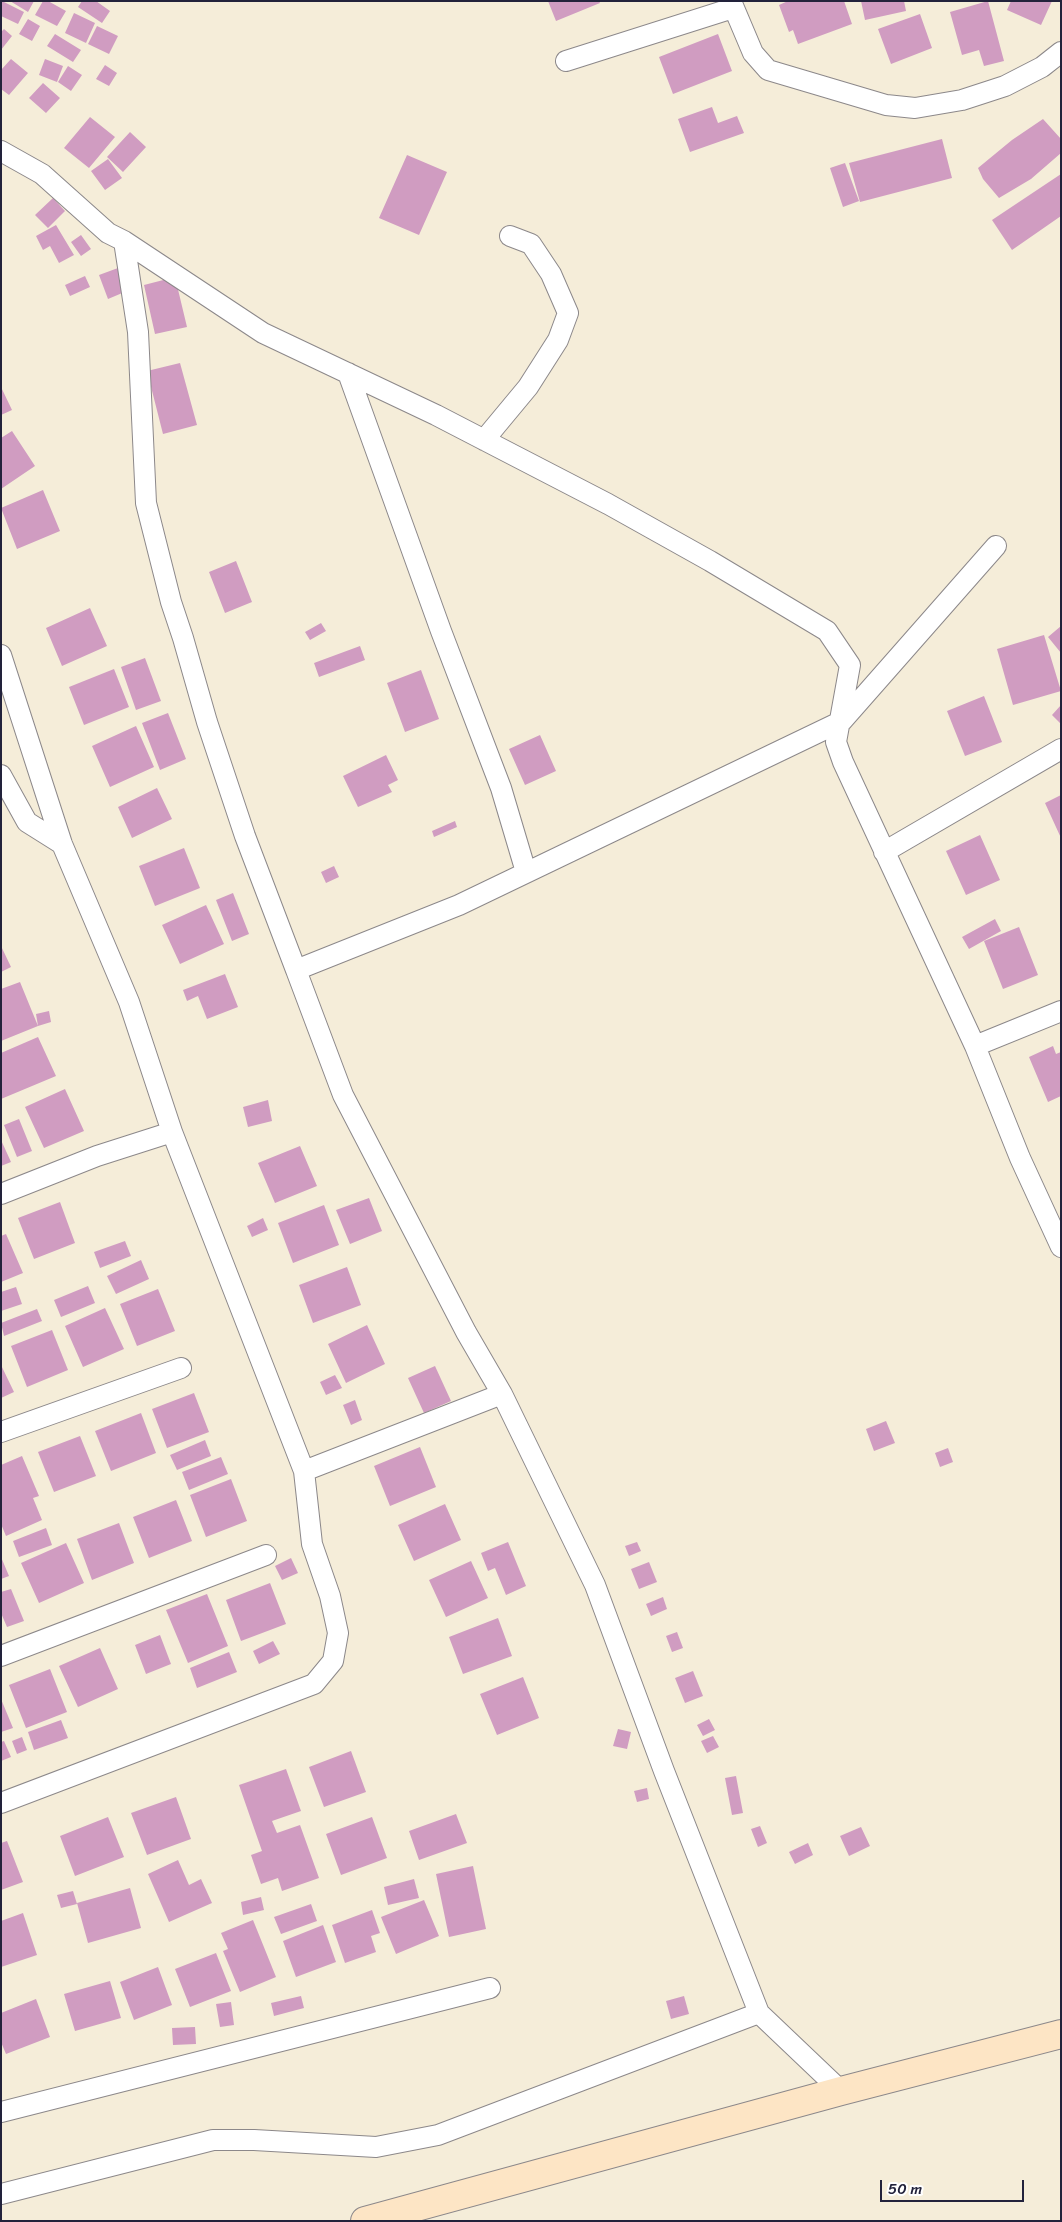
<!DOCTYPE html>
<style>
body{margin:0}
#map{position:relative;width:1062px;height:2222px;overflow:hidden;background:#f5edd9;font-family:Sriracha,sans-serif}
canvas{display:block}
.frame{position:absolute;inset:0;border:2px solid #22223b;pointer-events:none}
.scale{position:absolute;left:880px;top:2180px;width:144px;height:22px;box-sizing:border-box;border:2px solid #22223b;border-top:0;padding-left:6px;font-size:15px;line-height:18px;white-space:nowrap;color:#22223b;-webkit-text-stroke:4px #fff;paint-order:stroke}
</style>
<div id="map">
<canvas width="1062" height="2222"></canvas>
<div class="frame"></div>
<div class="scale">50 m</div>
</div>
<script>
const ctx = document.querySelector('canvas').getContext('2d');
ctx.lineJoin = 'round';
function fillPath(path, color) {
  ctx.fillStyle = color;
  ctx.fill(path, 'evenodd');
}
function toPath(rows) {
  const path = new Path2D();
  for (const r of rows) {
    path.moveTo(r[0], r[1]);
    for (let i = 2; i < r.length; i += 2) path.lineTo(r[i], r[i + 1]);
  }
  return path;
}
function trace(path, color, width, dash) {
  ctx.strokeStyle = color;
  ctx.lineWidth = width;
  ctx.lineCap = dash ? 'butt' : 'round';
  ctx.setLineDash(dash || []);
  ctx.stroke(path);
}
fillPath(toPath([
 [2,1,24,12,18,24,1,16],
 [10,1,34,1,28,12],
 [43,1,48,1,66,11,57,26,35,15],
 [82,1,96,1,110,11,102,23,78,7],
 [548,1,599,1,600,3,556,21],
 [788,1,844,1,852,24,798,44,793,30,789,32,779,5],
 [861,1,904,1,906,11,865,20],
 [988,1,1004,61,984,66,979,50,962,55,950,12],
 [1011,1,1052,1,1041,25,1007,10],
 [74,13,95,23,86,43,65,33],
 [920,14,932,48,891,64,878,29],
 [28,19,40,26,32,41,19,34],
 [97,26,118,36,109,54,88,44],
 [4,29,12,36,1,50,1,32],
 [55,34,81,50,73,62,47,46],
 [718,34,732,71,673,94,659,57],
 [11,59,28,73,9,95,1,89,1,70],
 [45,59,63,66,57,82,39,75],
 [105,65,117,73,109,86,96,79],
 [68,66,82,75,71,91,58,82],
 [43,83,60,98,46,113,29,98],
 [712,107,718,123,737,116,744,133,690,152,678,119],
 [90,117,115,137,89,168,64,148],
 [1043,119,1061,139,1061,153,1031,179,999,198,983,179,978,168,1012,140],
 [130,132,146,147,123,172,107,157],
 [942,139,952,178,860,202,849,163],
 [407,155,447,172,419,235,379,218],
 [108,159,122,178,105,190,91,171],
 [845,163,859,201,843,207,830,168],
 [1061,174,1061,216,1012,250,992,220],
 [53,198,65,211,48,228,35,215],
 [56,225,74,255,59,263,50,246,43,250,36,236],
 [81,235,91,249,81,256,71,242],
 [118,268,127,291,108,299,99,275],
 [85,276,90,287,70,296,65,285],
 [175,277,187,327,155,334,144,285],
 [180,363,197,425,163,434,147,371],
 [1,387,12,410,1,415],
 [12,431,35,466,1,489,1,438],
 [43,490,60,531,17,549,1,508],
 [236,561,252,602,225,613,209,572],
 [90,608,107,646,62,666,46,628],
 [321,623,326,631,310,640,305,632],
 [1061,626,1061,653,1048,637],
 [1044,635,1061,691,1013,705,997,649],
 [360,646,365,660,319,677,314,663],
 [145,658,161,701,136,710,121,667],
 [114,669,129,707,84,725,69,687],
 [421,670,439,719,405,732,387,683],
 [984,696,1002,742,965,756,947,711],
 [1061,705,1061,724,1052,715],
 [168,713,186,759,160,770,142,723],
 [136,726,154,767,110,787,92,746],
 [540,735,556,771,525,785,509,749],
 [386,755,398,780,388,785,392,792,358,807,343,776],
 [157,788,172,819,132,838,118,807],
 [1061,795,1061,838,1045,803],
 [455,821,457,827,434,837,432,831],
 [980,835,1000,880,966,895,946,851],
 [184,848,200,888,155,906,139,866],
 [334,866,339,877,326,883,321,872],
 [233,893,249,934,232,941,216,900],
 [206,905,224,944,180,964,162,925],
 [995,919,1001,931,969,949,962,937],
 [1019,927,1038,975,1003,989,984,941],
 [1,946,11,967,1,972],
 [225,974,238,1007,207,1019,198,996,187,1001,183,990],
 [20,982,38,1026,1,1041,1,989],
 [49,1011,51,1022,38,1026,36,1014],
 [38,1037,56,1076,1,1099,1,1053],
 [1053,1046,1056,1054,1061,1052,1061,1096,1048,1102,1029,1057],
 [65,1089,84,1131,44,1148,25,1107],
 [268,1100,272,1121,248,1127,243,1107],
 [19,1119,32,1151,17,1157,4,1125],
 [1,1140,11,1162,1,1166],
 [300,1146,317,1186,275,1203,258,1163],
 [369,1198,382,1231,350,1244,336,1210],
 [60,1202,75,1243,34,1259,18,1218],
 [324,1205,339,1245,293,1263,278,1223],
 [263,1218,268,1230,252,1237,247,1226],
 [6,1234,23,1273,1,1282,1,1236],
 [125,1241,131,1256,100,1268,94,1252],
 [141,1260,149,1279,116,1294,107,1276],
 [347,1267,361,1305,313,1323,299,1285],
 [88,1286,95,1303,61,1317,54,1300],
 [16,1287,22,1304,1,1311,1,1292],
 [158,1289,175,1331,137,1346,120,1304],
 [105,1308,124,1349,83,1367,65,1326],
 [37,1309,42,1321,4,1336,1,1323],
 [367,1325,385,1364,346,1383,328,1344],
 [52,1330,68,1370,27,1387,11,1346],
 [1,1365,14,1392,1,1398],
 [435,1366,451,1401,424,1413,408,1378],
 [335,1375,342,1388,326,1395,320,1382],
 [194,1393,209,1432,167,1448,152,1409],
 [355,1400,362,1420,351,1425,343,1405],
 [141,1413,156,1453,111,1471,95,1431],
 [886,1421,895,1443,874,1451,866,1429],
 [80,1436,96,1476,54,1492,38,1452],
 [205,1440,211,1456,177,1470,170,1455],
 [420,1447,436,1487,390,1506,374,1466],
 [948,1448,953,1462,940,1467,935,1453],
 [22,1456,39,1496,33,1498,42,1520,6,1536,1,1524,1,1465],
 [221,1457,228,1474,189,1490,182,1472],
 [231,1479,247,1521,206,1537,190,1495],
 [176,1500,192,1541,149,1558,133,1517],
 [445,1504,461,1540,414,1561,398,1525],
 [119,1523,134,1563,92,1580,77,1539],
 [46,1528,52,1545,19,1557,13,1541],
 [508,1542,526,1586,506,1595,495,1568,488,1571,481,1553],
 [637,1542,641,1551,629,1556,625,1546],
 [66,1543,84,1583,39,1603,21,1563],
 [1,1557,9,1576,1,1579],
 [291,1558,298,1573,282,1580,275,1566],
 [471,1561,488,1598,446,1617,429,1580],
 [649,1562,657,1582,639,1589,631,1569],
 [270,1583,286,1624,241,1641,226,1600],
 [11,1589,24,1621,7,1627,1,1613,1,1592],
 [207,1594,228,1646,188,1663,166,1610],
 [663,1597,667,1609,651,1616,646,1604],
 [498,1618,512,1656,463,1674,449,1637],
 [677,1632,683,1648,672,1652,666,1636],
 [160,1635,171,1664,146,1674,135,1645],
 [273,1641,280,1654,259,1664,253,1651],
 [100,1648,118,1689,78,1707,59,1666],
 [229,1652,237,1672,197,1688,190,1668],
 [50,1669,67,1712,26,1728,9,1685],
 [693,1671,703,1696,685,1703,675,1678],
 [523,1677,539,1718,497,1735,480,1694],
 [1,1699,13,1728,1,1732],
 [709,1719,715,1730,703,1736,697,1725],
 [61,1720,68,1738,34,1750,28,1732],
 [618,1729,631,1732,627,1749,613,1746],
 [713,1736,719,1747,707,1753,701,1741],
 [22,1737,27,1750,17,1754,12,1741],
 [4,1741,11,1757,1,1761,1,1742],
 [351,1751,366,1792,324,1807,309,1767],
 [286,1769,301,1811,272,1821,277,1833,300,1825,319,1878,282,1891,278,1878,261,1884,251,1855,262,1851,239,1785],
 [736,1776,743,1813,732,1815,725,1778],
 [647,1788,649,1799,637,1802,634,1791],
 [176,1797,191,1839,147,1855,131,1813],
 [456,1814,467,1843,419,1860,409,1831],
 [108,1817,124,1857,75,1876,60,1836],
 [372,1817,387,1858,341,1875,326,1834],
 [760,1826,767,1843,758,1847,751,1829],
 [861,1827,870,1846,849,1856,840,1836],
 [7,1841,23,1882,1,1890,1,1843],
 [808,1843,813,1855,795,1864,789,1852],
 [178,1860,189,1885,201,1879,212,1903,169,1922,148,1874],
 [473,1866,486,1929,449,1937,436,1874],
 [414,1879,419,1898,388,1905,384,1887],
 [130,1888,141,1928,88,1943,77,1903],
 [73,1891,77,1904,61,1908,57,1895],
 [261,1897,264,1910,243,1915,241,1902],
 [424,1900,439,1936,396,1954,381,1917],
 [311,1904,317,1921,281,1934,274,1917],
 [372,1910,380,1933,371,1936,376,1952,345,1963,332,1925],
 [23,1913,37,1955,1,1967,1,1921],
 [253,1920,276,1977,240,1992,223,1951,228,1949,221,1933],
 [323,1925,336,1962,296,1977,283,1941],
 [216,1953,231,1991,190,2007,175,1969],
 [158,1967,172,2005,134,2020,120,1982],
 [110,1981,121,2018,75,2031,64,1994],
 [301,1996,304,2008,274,2016,271,2003],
 [684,1996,689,2014,671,2019,666,2001],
 [36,1999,50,2037,6,2054,1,2042,1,2013],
 [231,2002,234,2025,220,2027,216,2004],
 [195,2027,196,2044,173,2045,172,2028]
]), '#d09cc1');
const minor = toPath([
 [731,1,753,53,768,70,886,105,915,108,962,100,1005,86,1042,67,1061,52],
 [566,61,733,8],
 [1,151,42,174,108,233,124,241,263,333,436,415,608,504,710,561,827,631,850,665,836,742,843,762,975,1046,1020,1158,1061,1247],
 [124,241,138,332,146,503,171,602,183,638,207,722,245,836,296,970],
 [348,373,441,631,501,788,526,872],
 [484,440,528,387,558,340,568,313,551,274,531,244,510,236],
 [1,655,62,844,129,1002,172,1132,304,1471,312,1544,330,1596,338,1633,333,1661,314,1684,1,1803],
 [1,775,27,822,62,844],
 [884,852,1061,749],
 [975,1046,1061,1011],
 [1,1194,97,1156,172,1132],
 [1,1432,181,1368],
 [304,1471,502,1394],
 [1,1656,266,1555],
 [841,2091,759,2013,664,1771,595,1585,502,1394,466,1332,343,1095,296,970,459,905,842,721,996,546],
 [1,2112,490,1988],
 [1,2194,213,2140,254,2140,376,2147,438,2135,759,2013]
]);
const secondary = toPath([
 [365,2221,841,2091,1061,2034]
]);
trace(minor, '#8c888a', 22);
trace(secondary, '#8c888a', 30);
trace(minor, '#fff', 20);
trace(secondary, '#fde5c5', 28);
</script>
